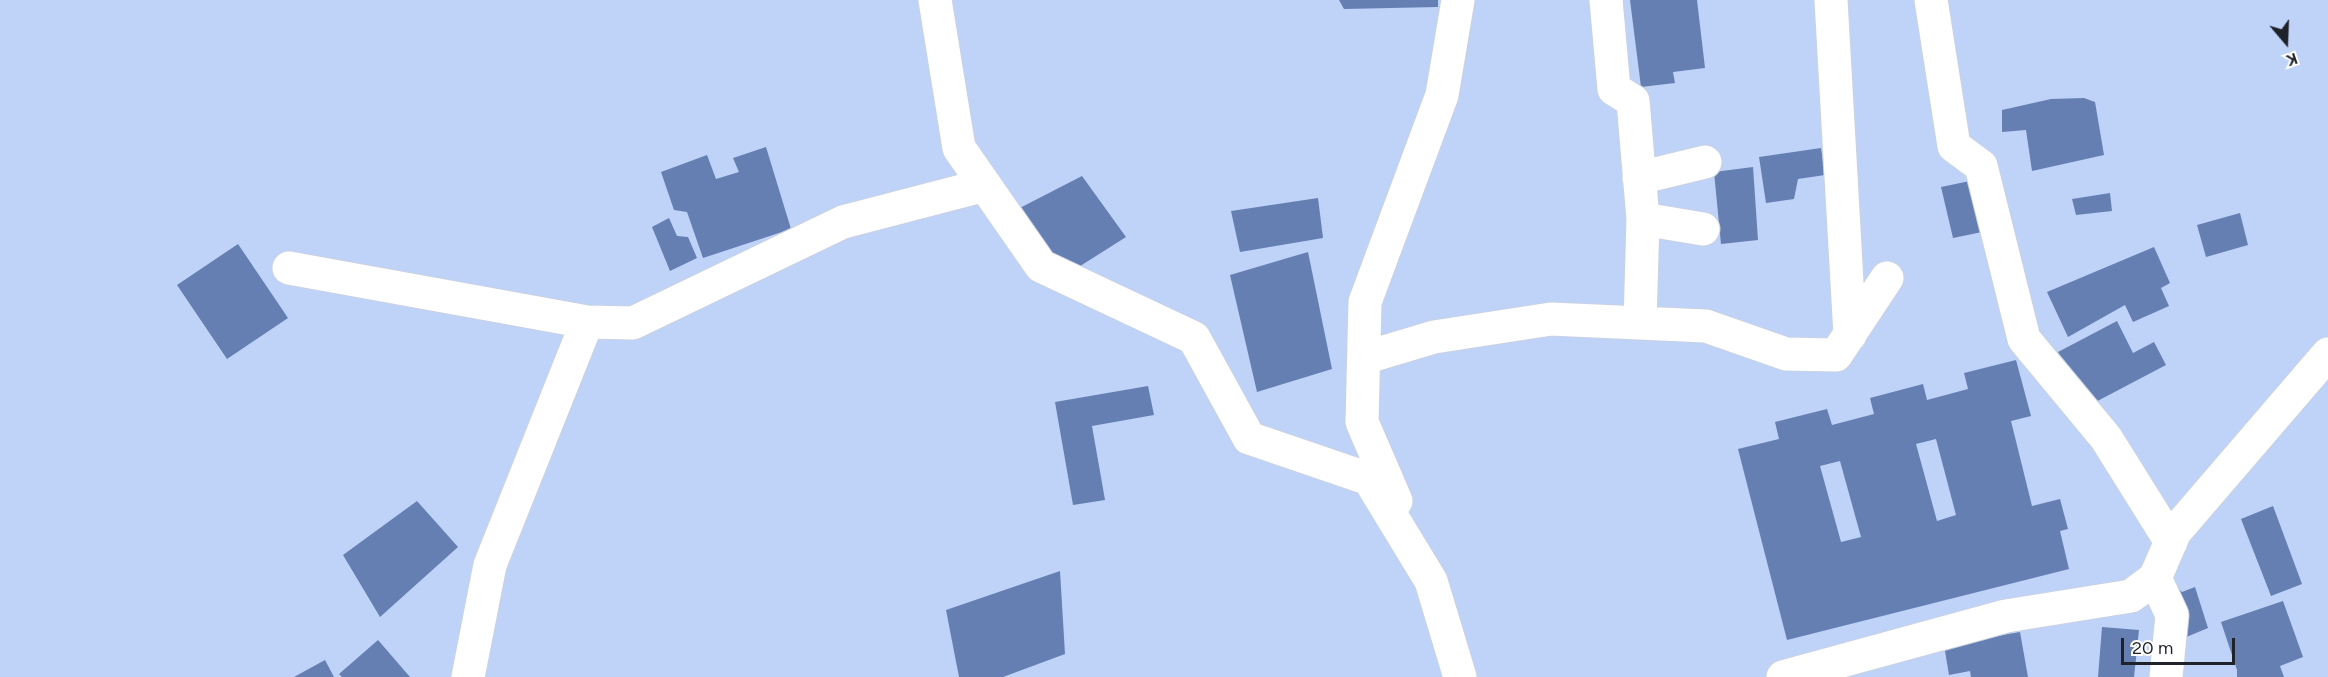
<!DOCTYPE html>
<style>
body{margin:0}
#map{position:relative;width:2328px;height:677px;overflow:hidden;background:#fcfcfc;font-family:Figtree,sans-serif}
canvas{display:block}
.north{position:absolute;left:2256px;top:12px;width:60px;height:60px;-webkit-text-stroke:4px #fff;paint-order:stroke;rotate:161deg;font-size:16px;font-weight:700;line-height:24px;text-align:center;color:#1f2329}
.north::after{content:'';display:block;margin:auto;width:21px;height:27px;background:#1f2329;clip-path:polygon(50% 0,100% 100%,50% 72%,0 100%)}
.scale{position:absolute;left:2121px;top:638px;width:114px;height:27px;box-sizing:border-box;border:3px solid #1f2329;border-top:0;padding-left:8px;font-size:18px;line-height:21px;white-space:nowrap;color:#1f2329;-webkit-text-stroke:4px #fff;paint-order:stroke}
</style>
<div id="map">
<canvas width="2328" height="677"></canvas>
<div class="north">K</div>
<div class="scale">20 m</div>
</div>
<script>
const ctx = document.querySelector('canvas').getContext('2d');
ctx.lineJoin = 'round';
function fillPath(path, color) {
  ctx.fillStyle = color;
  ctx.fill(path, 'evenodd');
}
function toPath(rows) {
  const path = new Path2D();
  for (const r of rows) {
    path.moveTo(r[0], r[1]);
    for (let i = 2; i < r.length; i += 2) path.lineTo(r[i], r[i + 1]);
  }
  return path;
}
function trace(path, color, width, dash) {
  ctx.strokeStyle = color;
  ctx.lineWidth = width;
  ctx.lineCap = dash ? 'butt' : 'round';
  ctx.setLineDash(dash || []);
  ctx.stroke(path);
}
fillPath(toPath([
 [0,0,2328,0,2328,677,0,677]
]), '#bfd2f8');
fillPath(toPath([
 [1339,0,1438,0,1438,7,1344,9],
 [1630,0,1697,0,1705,68,1673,72,1675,83,1641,87],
 [2084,98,2095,102,2104,155,2032,171,2026,130,2002,132,2002,110,2051,99],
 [766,147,791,229,703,258,687,212,674,210,661,172,707,155,716,179,739,172,733,158],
 [1821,148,1825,175,1798,179,1794,199,1766,203,1759,157],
 [1753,167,1758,240,1721,244,1714,172],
 [1082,176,1126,237,1066,275,1012,212],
 [1970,181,1982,232,1953,238,1941,187],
 [2110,193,2112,211,2076,215,2072,199],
 [1318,198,1323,238,1240,252,1231,211],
 [2240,213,2248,245,2206,257,2197,225],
 [669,218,677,236,688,237,697,258,670,271,652,227],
 [238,244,288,318,227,359,177,285],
 [2154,247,2170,283,2161,288,2169,306,2133,322,2125,305,2068,337,2047,292],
 [1308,252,1332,369,1257,392,1230,275],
 [2117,321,2133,353,2154,342,2166,365,2086,407,2058,352],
 [2016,360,2031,416,2011,421,2032,506,2060,499,2068,529,2060,531,2069,569,1787,640,1738,449,1779,439,1775,422,1827,409,1832,425,1874,414,1870,398,1923,384,1927,400,1968,389,1964,373],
 [1936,439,1956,515,1937,521,1916,444],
 [1840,461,1861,537,1841,542,1820,466],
 [1148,386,1154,415,1092,426,1105,500,1073,505,1055,402],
 [417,501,458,547,380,617,343,555],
 [2273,506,2302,584,2271,596,2241,519],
 [1060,571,1065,654,1003,677,959,677,946,610],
 [2174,585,2182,592,2195,587,2208,628,2184,638],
 [2283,601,2303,657,2280,666,2284,677,2237,677,2237,670,2221,622],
 [2102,627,2139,630,2134,677,2098,677],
 [2020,632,2028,677,1971,677,1970,671,1949,675,1944,645],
 [378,640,410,677,342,677,339,674],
 [325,660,334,677,294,677]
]), '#657fb3');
const minor = toPath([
 [935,0,959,148,1041,266,1194,338,1249,438,1369,479,1431,581,1460,677],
 [1606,0,1614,89,1633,101,1643,219],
 [1831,0,1850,335],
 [1931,0,1954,146,1981,166,2024,339,2106,438,2171,542],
 [1639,178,1705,162],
 [289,268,587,322,490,565,468,677],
 [587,322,633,323,843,222,985,185],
 [1640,323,1643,219,1703,229],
 [1364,358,1434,337,1551,319,1706,326,1786,354,1836,355,1887,278],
 [1396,501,1362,422,1365,302,1442,95,1458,0],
 [2155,578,2172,615,2166,677],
 [1783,677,2006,616,2131,596,2155,578,2175,532,2328,354]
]);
trace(minor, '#c9d2e3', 35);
trace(minor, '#fff', 33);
</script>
